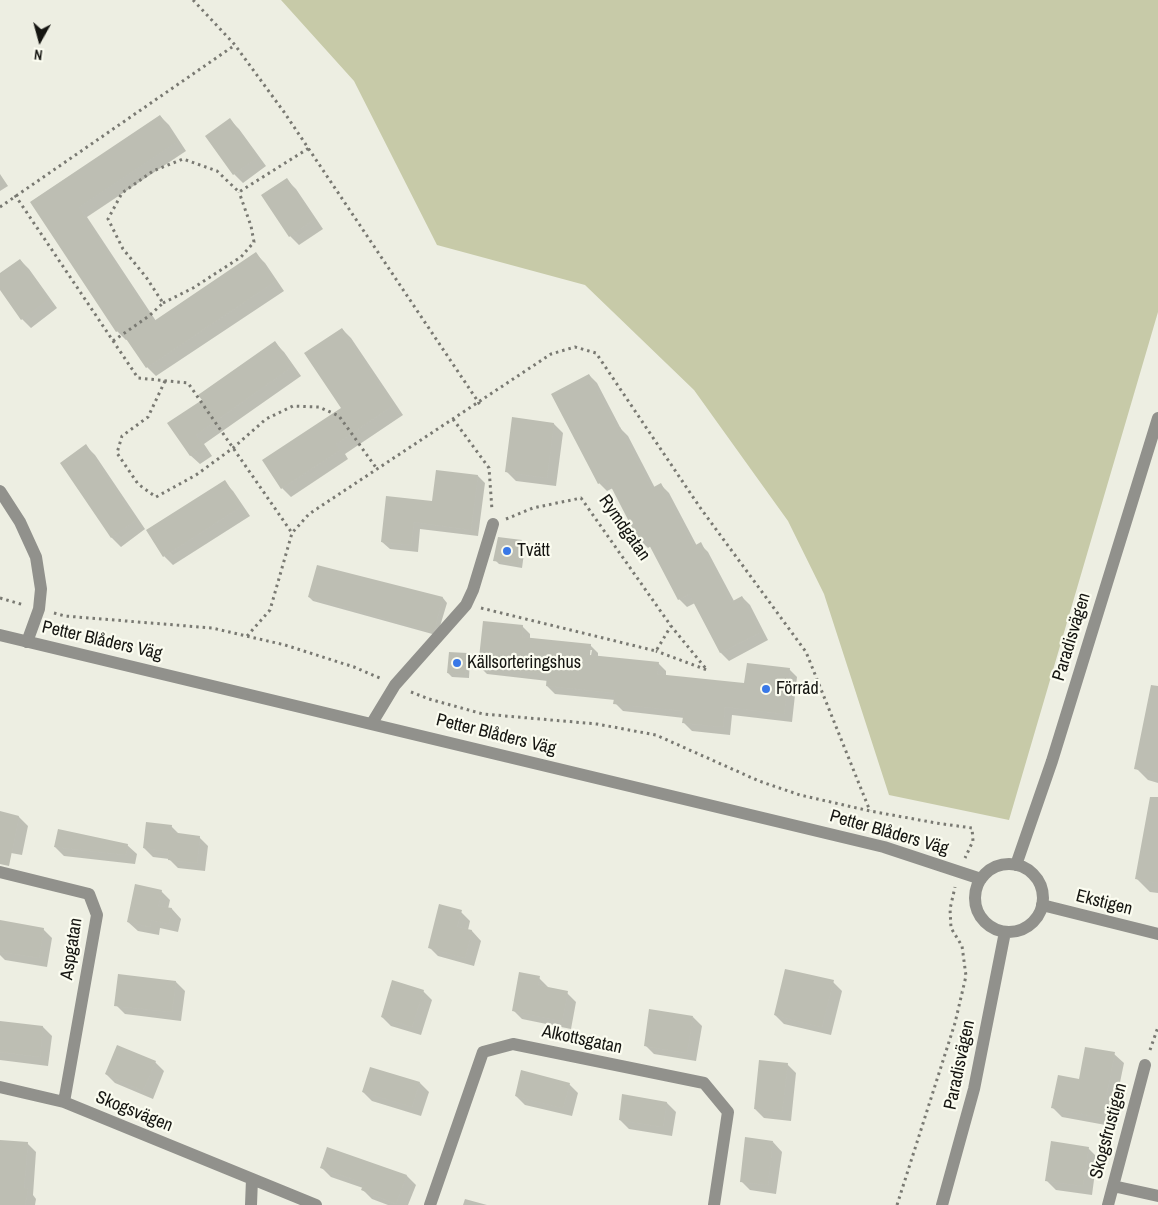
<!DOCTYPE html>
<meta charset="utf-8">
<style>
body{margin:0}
#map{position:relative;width:1158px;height:1205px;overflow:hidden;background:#edeee2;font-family:"Archivo Narrow",sans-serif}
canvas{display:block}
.north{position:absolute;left:15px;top:15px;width:50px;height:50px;-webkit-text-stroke:4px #fbfcf0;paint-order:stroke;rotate:187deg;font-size:14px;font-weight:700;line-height:20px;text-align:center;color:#151511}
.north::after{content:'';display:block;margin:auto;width:18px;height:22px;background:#151511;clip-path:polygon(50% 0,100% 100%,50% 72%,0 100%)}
</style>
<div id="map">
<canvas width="1158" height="1205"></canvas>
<div class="north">N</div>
</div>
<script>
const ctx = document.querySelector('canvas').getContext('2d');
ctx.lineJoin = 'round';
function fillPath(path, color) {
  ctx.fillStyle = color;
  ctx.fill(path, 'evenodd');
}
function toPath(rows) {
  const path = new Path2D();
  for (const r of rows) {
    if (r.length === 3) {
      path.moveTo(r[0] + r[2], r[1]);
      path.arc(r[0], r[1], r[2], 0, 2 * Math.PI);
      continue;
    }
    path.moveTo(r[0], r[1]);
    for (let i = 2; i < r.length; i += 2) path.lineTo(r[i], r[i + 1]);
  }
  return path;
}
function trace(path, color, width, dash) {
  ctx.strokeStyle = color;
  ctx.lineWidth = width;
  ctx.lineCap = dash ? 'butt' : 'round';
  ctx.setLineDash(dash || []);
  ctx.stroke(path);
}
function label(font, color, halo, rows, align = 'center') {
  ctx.font = font + ' "Archivo Narrow",sans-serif';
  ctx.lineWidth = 4.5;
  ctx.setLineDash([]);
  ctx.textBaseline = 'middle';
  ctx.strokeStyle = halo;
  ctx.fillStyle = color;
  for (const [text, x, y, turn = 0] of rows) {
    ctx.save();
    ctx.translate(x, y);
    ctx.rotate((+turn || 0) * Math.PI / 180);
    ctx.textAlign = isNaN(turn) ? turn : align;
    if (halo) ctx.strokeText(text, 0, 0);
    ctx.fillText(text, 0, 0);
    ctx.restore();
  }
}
fillPath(toPath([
 [281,0,1158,0,1158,312,1009,820,889,795,824,594,788,521,694,390,585,285,437,245,354,81]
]), '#c7caa8');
fillPath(toPath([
 [160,116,169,125,186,151,87,217,156,321,256,254,265,263,284,291,156,376,147,367,128,339,126,340,117,331,31,202],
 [230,120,239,129,266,166,243,183,234,174],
 [0,174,8,186,0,191],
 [287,180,296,189,323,229,299,245,290,236],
 [20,260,29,269,57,308,31,328,22,319,0,288,0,275],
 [342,329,351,338,403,415,345,454,348,459,291,497,282,488,343,408],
 [275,343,284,352,301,376,204,444,212,456,200,464,190,455,203,400],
 [589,375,597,383,621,429,628,436,655,488,661,485,669,493,697,546,700,544,708,552,734,601,742,597,750,605,768,640,729,661,721,653,695,603,687,607,679,599,651,546,648,548,640,540,613,488,607,491,599,483],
 [514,419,554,424,563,433,556,486,516,481,506,471],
 [86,446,95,455,145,529,121,547,112,538,62,463],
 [478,476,485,483,478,536,420,529,418,552,390,549,382,542,433,503],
 [224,482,233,491,250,516,173,565,164,556],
 [521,542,525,546,522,568,499,564,495,560],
 [309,597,443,598,447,603,438,633,436,635,313,601],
 [522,626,530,634,530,639,590,645,598,653,598,657,658,663,666,671,666,676,745,684,789,669,797,677,792,722,732,715,730,735,692,731,684,723,684,718,623,711,615,703,615,700,555,694,547,686,548,681,487,674,479,666],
 [589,650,592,650,590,661],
 [466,654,470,659,469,678,452,677,448,673],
 [1158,705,1158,783,1148,780,1136,768],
 [0,813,19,817,28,826,22,855,0,851],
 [171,826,180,835,199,837,208,846,205,871,178,868,169,859,153,857,144,848],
 [1158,826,1158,893,1150,892,1136,878],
 [127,845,137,854,135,864,64,856,55,847],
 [161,891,170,900,168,909,172,909,181,919,178,932,160,928,159,935,138,931,128,922],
 [461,912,470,921,468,930,472,931,481,941,474,966,438,956,429,947],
 [0,926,43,929,52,938,47,967,5,960,0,955],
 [539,978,548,987,548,989,567,993,576,1002,571,1029,522,1019,513,1010],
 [176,982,185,991,181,1021,125,1014,116,1005],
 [833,982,842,991,831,1035,784,1024,775,1015],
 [423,991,432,1000,421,1035,391,1026,382,1017],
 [693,1017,702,1026,696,1061,654,1054,645,1045],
 [0,1022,43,1027,52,1036,48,1066,0,1060],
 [1114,1054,1124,1063,1111,1126,1062,1117,1053,1108],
 [155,1062,164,1071,153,1099,115,1083,106,1074],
 [787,1064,796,1073,791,1121,764,1118,755,1109],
 [420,1083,429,1092,421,1116,372,1101,363,1092],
 [569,1084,578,1093,572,1116,525,1105,516,1096],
 [623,1096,667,1103,676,1112,672,1136,629,1129,620,1120],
 [0,1141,27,1143,36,1152,33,1195,36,1199,35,1205,0,1205],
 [773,1142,782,1152,776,1194,750,1190,741,1181],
 [328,1148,407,1176,416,1185,408,1205,388,1205,372,1199,363,1190,363,1188,331,1177,322,1168],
 [1088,1148,1097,1157,1092,1195,1056,1190,1047,1181],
 [465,1199,487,1205,463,1205]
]), '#0003');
fillPath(toPath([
 [160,115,178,141,79,207,154,321,256,252,276,281,146,368,120,330,116,332,30,202],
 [230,118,258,157,233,175,205,136],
 [287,178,315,219,289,237,261,195],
 [20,259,49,299,21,320,0,290,0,273],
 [342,328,394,405,336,444,340,450,281,489,262,460,341,408,304,353],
 [275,341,293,366,196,435,204,446,190,456,167,423,202,400,198,395],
 [589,374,618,428,620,427,652,488,661,483,694,546,701,542,731,602,742,596,761,632,720,653,689,594,678,600,645,537,639,541,607,479,598,484,551,394],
 [512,417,554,423,547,478,505,472],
 [86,444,136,520,111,538,60,463],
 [436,470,478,475,471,530,414,522,411,545,381,542,386,496,432,501],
 [225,480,242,506,163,557,146,530],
 [498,537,522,540,518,564,493,561],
 [317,565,443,597,435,628,431,632,308,597],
 [483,621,523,625,522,637,591,644,590,655,659,662,657,674,744,683,747,663,790,668,784,714,725,707,723,727,682,723,684,711,613,704,615,693,546,686,547,674,478,667],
 [449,652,467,653,465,675,447,673],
 [1151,685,1158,686,1158,774,1134,769],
 [1150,797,1158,797,1158,883,1135,879],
 [0,811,19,816,9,866,0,864],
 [146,822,172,825,171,832,200,836,197,863,168,860,169,852,143,848],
 [58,829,128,844,126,855,54,847],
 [135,884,162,890,158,906,172,908,169,924,151,920,150,927,127,922],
 [439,904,462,910,457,927,472,930,465,958,428,948],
 [0,920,44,928,39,958,0,952],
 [785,969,834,980,822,1027,774,1015],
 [519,972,540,976,538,985,568,991,562,1021,512,1011],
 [118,974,176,981,172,1012,114,1006],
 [392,980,424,990,412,1027,381,1017],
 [649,1009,693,1016,687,1053,644,1046],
 [0,1021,43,1026,40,1057,0,1052],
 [117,1045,156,1061,143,1091,105,1074],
 [1085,1047,1115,1052,1102,1118,1051,1108,1058,1075,1079,1079],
 [759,1060,788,1063,782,1112,754,1109],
 [370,1067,420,1082,412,1107,362,1092],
 [521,1070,570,1083,563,1108,515,1096],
 [622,1094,667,1102,663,1127,619,1120],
 [745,1137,773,1141,768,1185,740,1182],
 [0,1140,28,1142,24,1188,28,1189,25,1205,0,1205],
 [1051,1141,1089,1147,1083,1186,1045,1181],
 [327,1147,407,1175,396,1204,361,1190,364,1183,320,1168]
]), '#bdbeb3');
trace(toPath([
 [193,0,235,45,284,112,479,403,477,404],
 [15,195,138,378,188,383,292,533],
 [0,207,235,45],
 [163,303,193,288,241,257,254,242,251,226,239,192],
 [113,341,149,316,163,303,146,277,123,249,108,219,122,193,153,171,183,159,217,171,239,192,309,148],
 [165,381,148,417,122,436,117,453,138,484,156,497,196,475,233,448,266,419,293,406,319,407,339,416,377,469],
 [453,419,489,468,492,510],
 [506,519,533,508,581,498,671,626,707,670,656,651],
 [0,598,24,605],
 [481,608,656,651,671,626],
 [54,613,65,616,212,628,285,645,354,667,382,679],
 [247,636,270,610,292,533,309,514,551,354,575,347,596,353,699,506,806,652,870,811],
 [411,692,429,699,483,714,597,724,656,735,759,781,800,795,870,811,936,823,972,828,973,841,965,858],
 [1150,1050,1158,1027],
 [897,1205,955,1023,966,976,962,946,951,928,950,909,955,887]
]), '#797972', 3, [2.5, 4]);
trace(toPath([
 [0,491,20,522,36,557,41,589,39,609,27,642],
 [372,723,395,685,466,605,473,590,493,524],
 [0,872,89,894,97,915,64,1102],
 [1042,905,1158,934],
 [0,1087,64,1102,316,1205],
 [1113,1186,1158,1196],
 [251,1205,252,1179],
 [430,1205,483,1052,513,1044,704,1083,728,1112,714,1205],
 [1108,1205,1145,1065]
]), '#91918c', 12);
trace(toPath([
 [0,635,884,847,981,879],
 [1009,898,34],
 [1016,865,1052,761,1158,418],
 [942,1205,974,1089,1005,932]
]), '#91918c', 12);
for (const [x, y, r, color] of [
 [507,551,5,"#3978e7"],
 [457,663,5,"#3978e7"],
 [766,689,5,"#3978e7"]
]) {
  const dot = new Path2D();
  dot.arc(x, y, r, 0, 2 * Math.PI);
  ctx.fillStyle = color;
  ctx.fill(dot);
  trace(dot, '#fbfcf0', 2);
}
label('18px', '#151511', '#fbfcf0', [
 ["Rymdgatan",624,528,55],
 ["Paradisvägen",1072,637,-73],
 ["Petter Blåders Väg",102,641,13],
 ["Petter Blåders Väg",496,735,14],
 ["Petter Blåders Väg",889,833,16],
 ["Ekstigen",1104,903,14],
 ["Aspgatan",72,949,-81],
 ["Alkottsgatan",582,1040,12],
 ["Paradisvägen",960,1065,-78],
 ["Skogsvägen",134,1112,22],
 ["Skogsfrustigen",1109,1131,-75]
]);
label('18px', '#151511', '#fbfcf0', [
 ["Tvätt",517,551],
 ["Källsorteringshus",467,663],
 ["Förråd",776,689]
], 'left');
</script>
